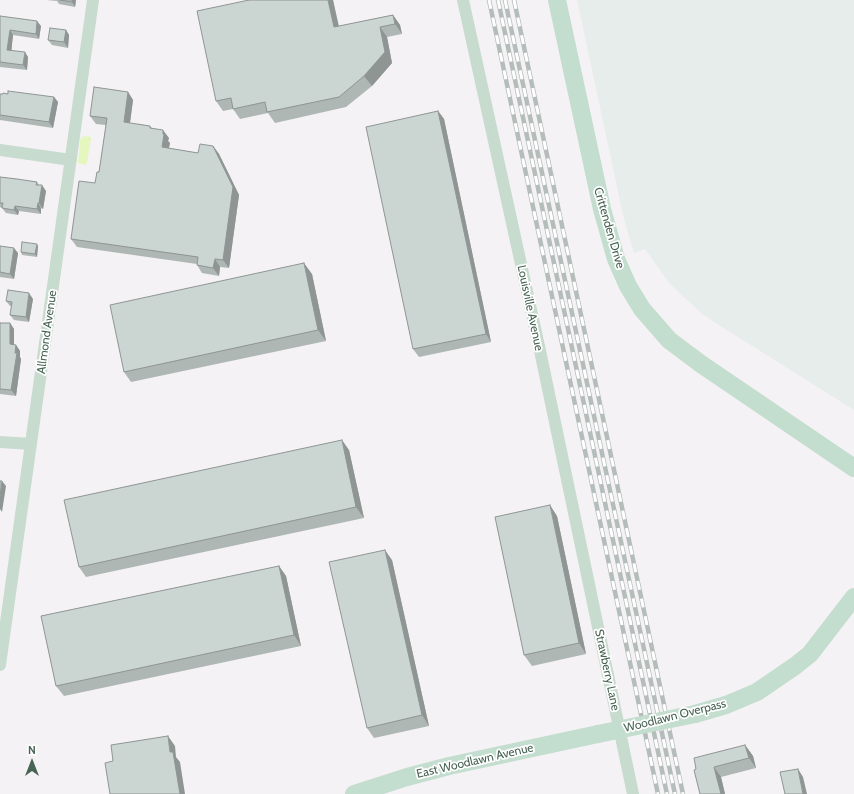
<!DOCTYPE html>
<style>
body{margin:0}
#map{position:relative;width:854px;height:794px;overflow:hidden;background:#f5f2f5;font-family:Cabin,sans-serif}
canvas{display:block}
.north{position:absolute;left:12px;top:742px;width:40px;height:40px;-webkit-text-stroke:3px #fff;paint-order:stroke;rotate:0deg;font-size:11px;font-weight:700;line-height:16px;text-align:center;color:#476352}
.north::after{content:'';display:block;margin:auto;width:14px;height:18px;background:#476352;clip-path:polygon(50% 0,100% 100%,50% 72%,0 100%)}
</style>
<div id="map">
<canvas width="854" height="794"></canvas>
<div class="north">N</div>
</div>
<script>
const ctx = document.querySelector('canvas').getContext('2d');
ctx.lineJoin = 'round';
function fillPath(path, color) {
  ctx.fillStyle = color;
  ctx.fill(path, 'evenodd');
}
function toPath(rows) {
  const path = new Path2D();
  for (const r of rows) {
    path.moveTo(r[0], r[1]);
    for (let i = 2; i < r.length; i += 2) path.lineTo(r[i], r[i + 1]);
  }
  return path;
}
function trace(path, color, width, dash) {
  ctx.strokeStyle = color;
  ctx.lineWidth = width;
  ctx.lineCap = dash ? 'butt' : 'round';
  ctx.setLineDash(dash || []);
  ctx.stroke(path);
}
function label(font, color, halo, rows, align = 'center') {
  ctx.font = font + ' Cabin,sans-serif';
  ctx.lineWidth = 3.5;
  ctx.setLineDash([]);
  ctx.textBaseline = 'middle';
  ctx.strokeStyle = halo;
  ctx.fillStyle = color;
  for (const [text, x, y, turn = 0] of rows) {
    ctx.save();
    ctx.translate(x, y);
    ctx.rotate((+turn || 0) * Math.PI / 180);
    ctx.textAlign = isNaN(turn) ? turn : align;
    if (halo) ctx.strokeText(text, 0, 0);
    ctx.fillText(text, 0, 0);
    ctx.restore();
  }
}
fillPath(toPath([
 [577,0,854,0,854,410,714,322,702,314,669,283,645,249,634,253,627,230,621,206]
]), '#e7edea');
fillPath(toPath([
 [83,136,91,137,91,139,87,163,86,165,78,163,80,140]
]), '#e5f6be');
trace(toPath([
 [463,0,539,346,633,794],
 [0,150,71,160],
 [0,442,31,444],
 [0,665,93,0]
]), '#c8dbcf', 12);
trace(toPath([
 [557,0,602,209,616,259,628,286,642,309,669,340,701,364,854,468],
 [695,714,726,705,757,692,795,666,810,654,854,597],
 [354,794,407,777,449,766,598,734]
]), '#c3ddce', 18);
const rail = toPath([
 [489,0,658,794],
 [498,0,667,794],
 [505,0,675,794],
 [514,0,683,794]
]);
trace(rail, '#b4bdb9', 4.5);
trace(rail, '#fff', 3, [9]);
trace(toPath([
 [598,734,695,714]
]), '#c3ddce', 18);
fillPath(toPath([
 [46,0,76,0,75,7,59,4,57,1],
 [249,0,333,0,339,26,393,15,400,25,402,34,387,37,392,63,372,86,346,107,275,123,268,113,240,119,233,109,223,111,216,101],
 [0,16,41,26,39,39,13,35,11,51,28,57,27,70,0,67],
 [66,30,69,35,68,48,52,45,48,40],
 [128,92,133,100,130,123,150,126,152,128,169,138,168,141,170,143,169,148,198,153,213,146,219,154,239,195,229,268,220,267,219,276,202,273,197,265,197,264,77,247,71,239,95,183,99,172,106,125,96,124,90,116],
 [0,94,54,97,58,102,53,128,0,120],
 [438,111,444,119,491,342,419,357,413,349],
 [0,177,37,182,39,185,46,191,43,209,41,208,41,214,19,211,18,215,6,213,2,208,0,207],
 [0,246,18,253,14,279,0,277],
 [38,246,37,257,22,255,21,252],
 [312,274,326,341,131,382,124,372],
 [33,299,29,322,14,320,10,315,12,306,10,306,6,301],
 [0,323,10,323,14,329,14,345,16,345,20,351,20,357,21,359,16,396,0,394],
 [349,450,364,518,86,577,79,567],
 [557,516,586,654,532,666,524,655],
 [392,560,429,726,374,738,367,728],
 [279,566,286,576,301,646,64,696,56,686],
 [745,745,753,756,756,768,721,777,725,794,700,794,696,769]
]), '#afb7b4');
fillPath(toPath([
 [72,0,76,0,75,7,72,2],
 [328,0,333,0,341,38,334,27],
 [393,15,400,25,402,34,395,24],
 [37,21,41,26,39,39,36,34],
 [380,27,387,37,392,63,372,86,364,76],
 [10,30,13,35,11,55,7,50],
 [66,30,69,35,68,48,64,42],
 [25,52,28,57,27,70,23,65],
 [128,92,133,100,129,130,124,122],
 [54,97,58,102,53,128,49,122],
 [438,111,444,119,491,342,486,334],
 [163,130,169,138,168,141,170,143,167,155,162,147],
 [213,146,219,154,239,195,229,268,223,260],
 [42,185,46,191,43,209,39,203],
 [38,203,41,208,41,214,37,209],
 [15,206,19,211,18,215,14,210],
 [37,244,38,246,37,257,35,254],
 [14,248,18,253,14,279,10,274],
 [215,259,220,267,219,276,213,268],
 [304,263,312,274,326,341,318,330],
 [29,293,33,299,29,322,26,317],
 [10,323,14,329,14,350,10,344],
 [16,345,20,351,20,357,21,359,16,396,11,390],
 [342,440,349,450,364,518,356,507],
 [2,481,6,486,2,512,0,509,0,497],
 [550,505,557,516,586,654,579,643],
 [385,550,392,560,429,726,422,715],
 [279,566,286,576,301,646,294,635],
 [168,736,175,746,176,757,180,762,185,794,180,794,170,752],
 [745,745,753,756,756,768,749,758],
 [714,767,721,777,725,794,721,794],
 [798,769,803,777,807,794,803,794]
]), '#8e9592');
const building = toPath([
 [60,0,72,0,72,2,60,0],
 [249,0,328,0,334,27,393,15,395,24,380,27,385,52,364,76,339,97,267,112,265,102,233,109,231,98,216,101,197,11,249,0],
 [0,16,37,21,36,34,10,30,7,50,25,52,23,65,0,62,0,16],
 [50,28,66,30,64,42,48,40,50,28],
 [94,87,128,92,124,122,150,126,150,128,163,130,163,134,164,135,162,147,198,153,200,144,213,146,233,187,223,260,215,259,213,268,197,265,198,257,71,239,79,181,95,183,97,172,99,172,107,118,90,116,94,87],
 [8,91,54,97,49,122,0,115,0,94,3,94,3,93,8,94,8,91],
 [438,111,486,334,413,349,366,127,438,111],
 [0,177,17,179,37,182,36,185,42,185,39,203,38,203,37,209,15,206,14,210,2,208,3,203,0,203,0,177],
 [22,242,37,244,35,254,21,252,22,242],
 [0,246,14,248,10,274,0,272,0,246],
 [304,263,318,330,124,372,110,305,304,263],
 [8,290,29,293,26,317,10,315,12,302,6,301,8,290],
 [0,323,10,323,10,344,16,345,15,353,17,353,11,390,0,389,0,323],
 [342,440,356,507,79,567,64,500,342,440],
 [0,481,2,481,0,497,0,481],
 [550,505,579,643,524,655,495,517,550,505],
 [385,550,422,715,367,728,329,562,385,550],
 [279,566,294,635,56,686,41,616,279,566],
 [168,736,170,752,173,752,180,794,110,794,105,763,113,761,111,745,168,736],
 [745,745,749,758,714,767,721,794,700,794,694,770,696,769,694,758,745,745],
 [798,769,803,794,785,794,780,772,798,769]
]);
fillPath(building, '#cbd5d1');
trace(building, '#8e9592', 1);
label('12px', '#476352', '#fff', [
 ["Crittenden Drive",609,228,74],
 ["Louisville Avenue",530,308,78],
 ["Allmond Avenue",47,332,-82],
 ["Strawberry Lane",607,670,78],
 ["Woodlawn Overpass",675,716,-14],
 ["East Woodlawn Avenue",475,761,-13]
]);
</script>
